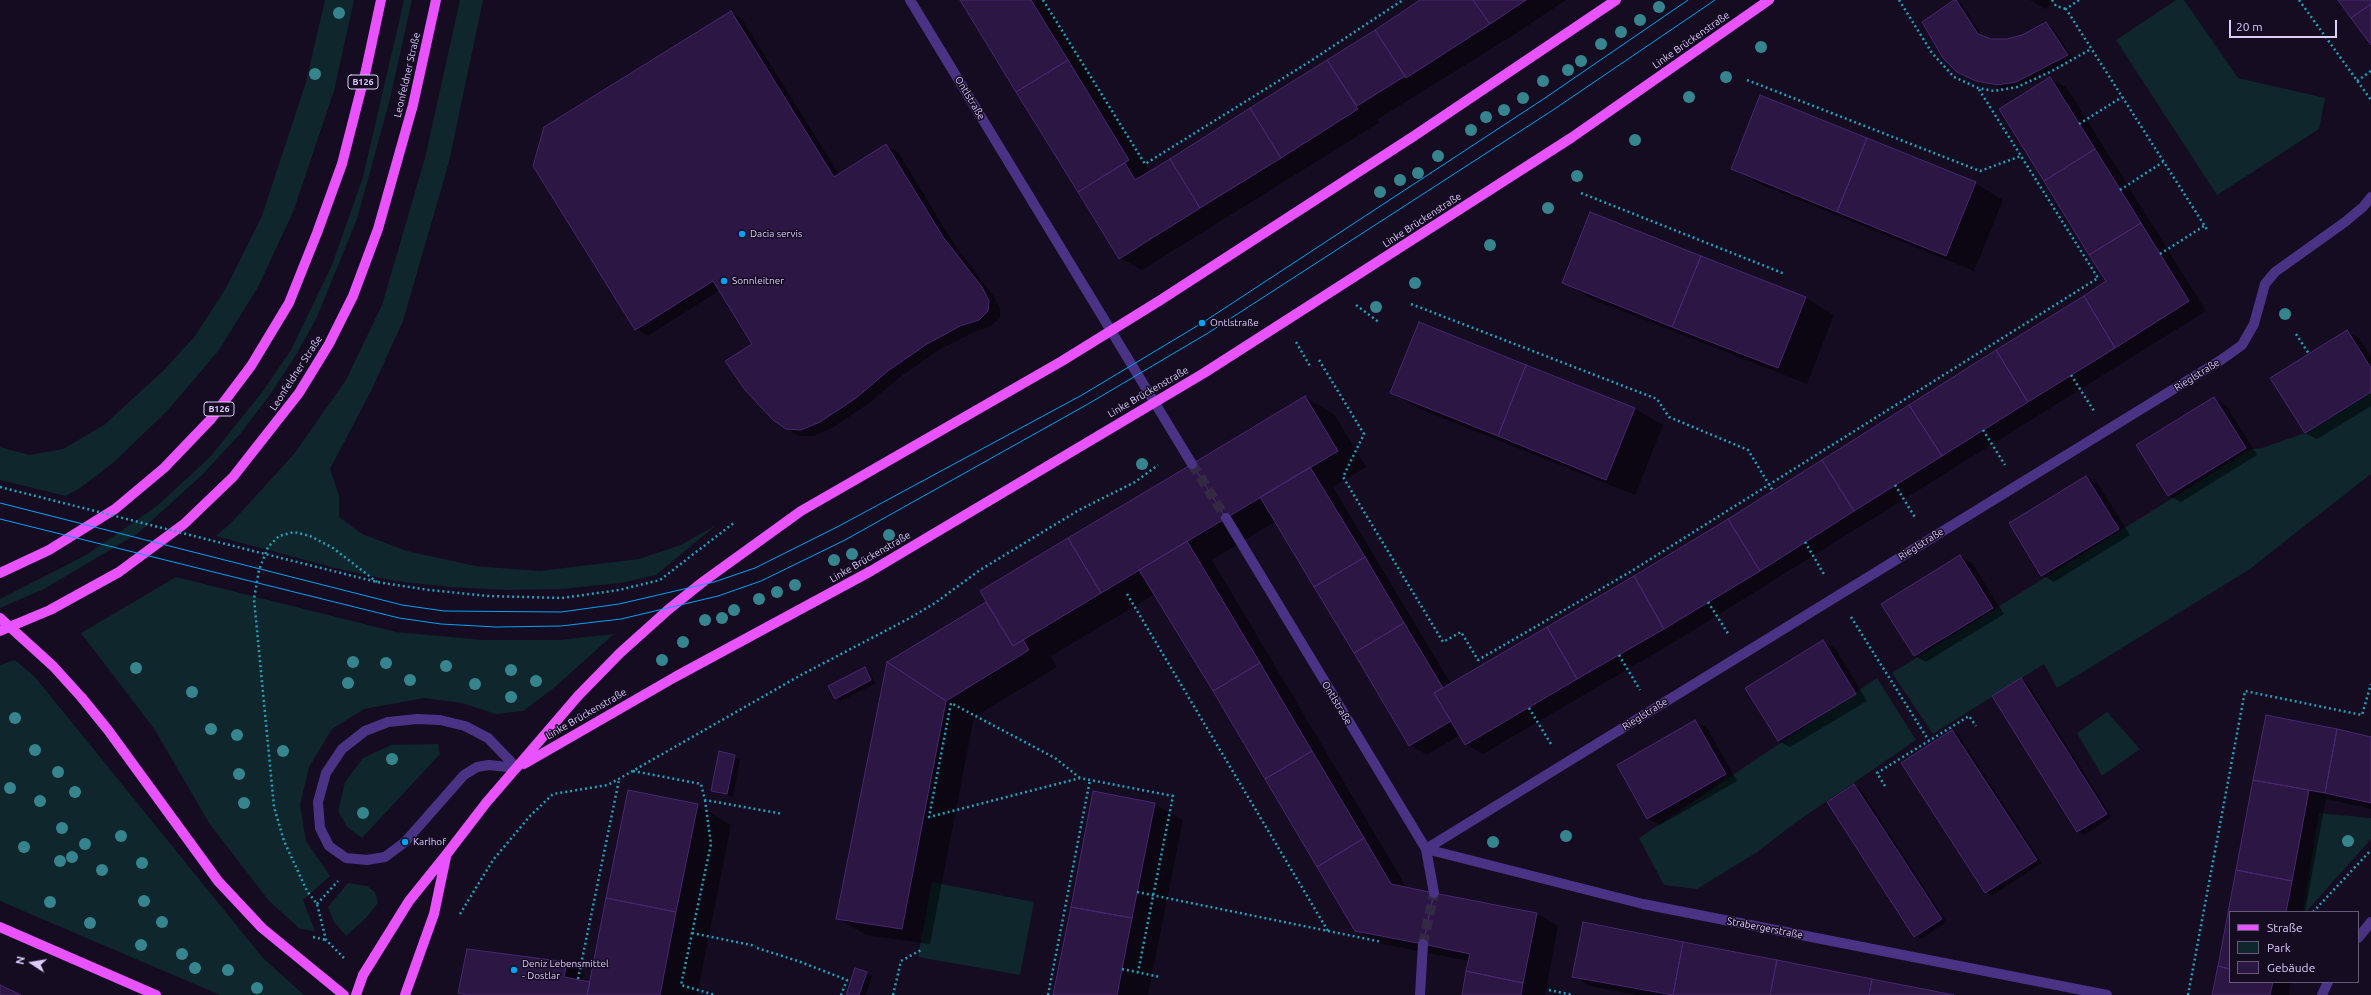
<!DOCTYPE html>
<meta charset="utf-8">
<style>
body{margin:0}
#map{position:relative;width:2371px;height:995px;overflow:hidden;background:#150c22;font-family:Ubuntu,sans-serif}
canvas{display:block}
.legend{position:absolute;left:2229px;top:911px;width:130px;height:72px;box-sizing:border-box;background:#150c22;border:1px solid #65597a;margin:0;padding:5px 7px;list-style:none;font-size:12px;color:#deccff}
.legend li{display:flex;align-items:center;gap:8px;height:20px}
.legend b{width:20px;border:1px solid #65597a}
.north{position:absolute;left:12px;top:943px;width:40px;height:40px;-webkit-text-stroke:3px #150c22;paint-order:stroke;rotate:282deg;font-size:11px;font-weight:700;line-height:16px;text-align:center;color:#deccff}
.north::after{content:'';display:block;margin:auto;width:14px;height:18px;background:#deccff;clip-path:polygon(50% 0,100% 100%,50% 72%,0 100%)}
.scale{position:absolute;left:2229px;top:20px;width:108px;height:18px;box-sizing:border-box;border:2px solid #deccff;border-top:0;padding-left:5px;font-size:12px;line-height:14px;white-space:nowrap;color:#deccff;-webkit-text-stroke:3px #150c22;paint-order:stroke}
</style>
<div id="map">
<canvas width="2371" height="995"></canvas>
<ul class="legend">
<li><b style="height:5px;background:#e853ff"></b>Straße</li>
<li><b style="height:11px;background:#0e262c"></b>Park</li>
<li><b style="height:11px;background:#2b1644"></b>Gebäude</li>
</ul>
<div class="north">N</div>
<div class="scale">20 m</div>
</div>
<script>
const ctx = document.querySelector('canvas').getContext('2d');
ctx.lineJoin = 'round';
function fillPath(path, color) {
  ctx.fillStyle = color;
  ctx.fill(path, 'evenodd');
}
function toPath(rows) {
  const path = new Path2D();
  for (const r of rows) {
    path.moveTo(r[0], r[1]);
    for (let i = 2; i < r.length; i += 2) path.lineTo(r[i], r[i + 1]);
  }
  return path;
}
function trace(path, color, width, dash) {
  ctx.strokeStyle = color;
  ctx.lineWidth = width;
  ctx.lineCap = dash ? 'butt' : 'round';
  ctx.setLineDash(dash || []);
  ctx.stroke(path);
}
function label(font, color, halo, rows, align = 'center') {
  ctx.font = font + ' Ubuntu,sans-serif';
  ctx.lineWidth = 3;
  ctx.setLineDash([]);
  ctx.textBaseline = 'middle';
  ctx.strokeStyle = halo;
  ctx.fillStyle = color;
  for (const [text, x, y, turn = 0] of rows) {
    ctx.save();
    ctx.translate(x, y);
    ctx.rotate((+turn || 0) * Math.PI / 180);
    ctx.textAlign = isNaN(turn) ? turn : align;
    if (halo) ctx.strokeText(text, 0, 0);
    ctx.fillText(text, 0, 0);
    ctx.restore();
  }
}
fillPath(toPath([
 [325,0,354,0,334,91,293,212,258,287,219,350,168,410,113,463,80,488,66,496,0,480,0,447,29,455,63,449,104,425,164,370,195,336,226,288,262,216,306,82],
 [404,0,412,0,390,99,357,219,317,317,296,355,269,396,240,434,202,475,137,534,44,589,0,608,0,599,86,555,157,506,210,457,263,391,291,350,332,265,363,177],
 [460,0,483,0,449,162,403,321,371,391,330,469,339,496,339,517,362,534,407,551,475,566,539,571,639,559,681,545,716,525,656,575,621,583,561,589,506,590,450,587,395,581,339,569,216,536,232,522,294,454,346,380,382,305,425,158],
 [2176,0,2184,0,2238,78,2325,98,2319,129,2217,195,2116,40],
 [2371,392,2371,474,2303,527,2250,569,2057,688,2044,664,1933,734,1892,673,2251,449,2262,448,2305,433],
 [176,577,396,632,483,640,559,640,614,634,555,687,523,711,496,714,462,703,424,698,364,709,332,729,309,767,300,805,306,841,330,876,303,900,315,931,300,929,269,901,209,823,155,730,81,633],
 [15,660,35,677,263,958,304,995,220,995,0,901,0,665],
 [1877,678,1916,740,1795,823,1757,852,1697,889,1664,885,1639,838],
 [2107,712,2140,749,2102,776,2077,733],
 [438,744,440,754,362,838,347,827,338,811,345,782,363,758,391,745],
 [2319,813,2371,818,2371,839,2306,912,2303,912],
 [932,882,1034,902,1020,975,918,957],
 [348,883,367,886,375,892,378,903,366,918,346,936,334,922,328,907]
]), '#0e262c');
fillPath(toPath([
 [960,0,1044,0,1150,172,1421,0,1566,0,1512,36,1378,119,1380,122,1142,270,1120,258],
 [1956,0,1961,3,1983,37,1991,40,2007,40,2023,36,2046,23,2052,27,2073,58,2023,85,2003,88,1983,84,1964,75],
 [2030,0,2057,0,2045,9],
 [731,12,742,19,839,174,886,146,898,152,954,244,993,295,1000,308,1000,318,991,326,972,333,939,350,900,377,868,404,832,428,813,436,799,436,787,429,754,344,720,290,648,336,636,329],
 [2050,78,2067,88,2206,311,1681,638,1483,754,1466,744,1460,735,1427,755,1410,745,1276,521,1212,560,1407,888,1537,914,1558,926,1545,995,1463,995,1469,961,1378,943,1356,930,1155,594,1051,656,1057,667,974,717,930,944,866,935,837,918,888,662,988,602,1305,397,1334,414,1366,467,1333,487,1451,684,1728,520,2108,282],
 [1140,568,1140,570,1019,643,1018,641],
 [1732,168,1975,183,2003,200,1974,271,1760,184],
 [1591,214,1806,298,1834,315,1807,384,1592,299,1564,283],
 [1420,323,1635,409,1663,425,1635,495,1420,409,1392,393],
 [2347,331,2359,338,2371,357,2371,406,2317,439,2305,433],
 [2214,398,2226,405,2257,455,2181,502,2169,496,2138,445],
 [2086,477,2098,484,2130,535,2054,582,2042,575],
 [1960,556,1972,563,2004,614,1926,662,1915,656,1882,604],
 [1823,642,1835,648,1867,701,1790,747,1778,741],
 [865,668,870,672,876,683,841,701,835,698],
 [2021,679,2027,682,2112,817,2084,835,2078,832,1994,697],
 [2266,716,2371,738,2371,809,2326,799,2305,912,2230,912,2230,982,2291,982,2289,995,2214,995],
 [1695,721,1707,728,1737,781,1660,825,1648,819,1618,765],
 [1952,731,1958,734,2042,863,1991,896,1986,892],
 [720,753,740,759,733,797,712,790],
 [1854,785,1860,788,1947,922,1921,939,1915,936],
 [1154,804,1183,820,1148,995,1054,995],
 [697,805,731,825,697,995,464,995,459,992,567,963,584,973,582,981,589,983],
 [856,969,872,976,866,995,847,995],
 [1573,976,1950,995,1636,995,1590,986]
]), '#0007');
const building = toPath([
 [960,0,1031,0,1068,60,1016,92,960,0],
 [1420,0,1473,0,1490,24,1406,78,1375,30,1420,0],
 [1473,0,1526,0,1490,24,1473,0],
 [1954,0,1956,0,1978,34,1991,39,2007,39,2022,35,2046,22,2068,55,2016,82,1997,85,1976,81,1957,72,1943,58,1922,22,1954,0],
 [2338,0,2371,0,2371,4,2351,18,2338,0],
 [2371,4,2371,45,2351,18,2371,4],
 [731,11,834,177,886,144,943,237,982,287,989,301,988,311,979,320,960,326,927,344,889,370,856,398,820,422,801,430,786,429,773,420,745,390,725,361,752,344,713,281,635,330,533,166,544,127,731,11],
 [1375,30,1405,76,1357,106,1327,60,1375,30],
 [1068,60,1129,160,1078,192,1016,92,1068,60],
 [1327,60,1358,109,1281,158,1250,108,1327,60],
 [2050,77,2095,149,2044,181,1999,109,2050,77],
 [1760,95,1867,138,1837,212,1731,169,1760,95],
 [1250,108,1281,158,1200,208,1170,159,1250,108],
 [1867,138,1976,182,1946,256,1837,212,1867,138],
 [2095,149,2141,223,2089,255,2044,181,2095,149],
 [1170,159,1200,208,1119,259,1078,192,1125,163,1135,180,1170,159],
 [1590,212,1701,256,1672,327,1562,283,1590,212],
 [2141,223,2189,301,2115,348,2084,296,2106,281,2089,255,2141,223],
 [1701,256,1806,297,1778,368,1672,327,1701,256],
 [2084,296,2115,348,2028,402,1996,350,2084,296],
 [1419,322,1526,365,1498,436,1390,393,1419,322],
 [2347,330,2371,368,2371,392,2305,433,2270,378,2347,330],
 [1996,350,2028,402,1942,456,1909,405,1996,350],
 [1526,365,1635,408,1606,480,1498,436,1526,365],
 [1305,396,1338,451,1226,518,1192,464,1305,396],
 [2214,397,2246,448,2168,496,2136,445,2214,397],
 [1909,405,1942,456,1854,511,1822,460,1909,405],
 [1822,460,1854,511,1760,571,1728,519,1822,460],
 [1192,464,1226,518,1101,593,1068,538,1192,464],
 [1310,467,1365,557,1314,587,1260,497,1310,467],
 [2086,476,2119,529,2041,576,2009,523,2086,476],
 [1728,519,1760,571,1664,629,1634,576,1728,519],
 [1068,538,1101,593,1013,646,980,591,1068,538],
 [1187,541,1260,663,1213,691,1139,570,1187,541],
 [1960,555,1993,608,1914,656,1881,604,1960,555],
 [1365,557,1404,623,1354,653,1314,587,1365,557],
 [1634,576,1664,629,1577,679,1547,627,1634,576],
 [986,602,1013,646,1023,640,1029,650,946,701,887,662,986,602],
 [1404,623,1443,688,1434,693,1451,721,1409,746,1354,653,1404,623],
 [1547,627,1577,679,1465,745,1434,693,1547,627],
 [1823,640,1856,694,1778,741,1745,688,1823,640],
 [887,662,946,701,902,929,836,919,887,662],
 [1260,663,1312,751,1265,779,1213,691,1260,663],
 [865,667,871,680,835,699,828,686,865,667],
 [2021,678,2107,814,2077,832,1992,696,2021,678],
 [2266,715,2337,729,2325,793,2253,780,2266,715],
 [1695,720,1726,774,1647,819,1617,765,1695,720],
 [2337,729,2371,737,2371,803,2325,793,2337,729],
 [1952,730,2037,860,1985,893,1901,763,1952,730],
 [719,751,735,755,727,794,711,791,719,751],
 [1312,751,1364,838,1317,867,1265,779,1312,751],
 [2253,780,2309,790,2292,881,2236,870,2253,780],
 [1854,784,1942,919,1914,937,1827,802,1854,784],
 [628,790,698,804,676,912,606,898,628,790],
 [1093,791,1155,803,1132,918,1071,907,1093,791],
 [1364,838,1391,884,1434,893,1423,944,1355,931,1317,867,1364,838],
 [2236,870,2292,881,2286,912,2230,912,2230,969,2218,966,2236,870],
 [1434,893,1537,913,1523,983,1466,971,1470,954,1423,944,1434,893],
 [606,898,676,912,660,995,587,995,606,898],
 [1071,907,1132,918,1117,995,1053,995,1071,907],
 [1583,922,1683,942,1673,995,1572,977,1583,922],
 [1683,942,1777,960,1770,995,1673,995,1683,942],
 [467,949,567,962,564,977,590,982,587,995,467,995,458,993,467,949],
 [1777,960,1872,979,1869,995,1770,995,1777,960],
 [2218,966,2230,969,2230,982,2273,982,2270,995,2212,995,2218,966],
 [855,968,867,972,859,995,846,995,855,968],
 [1466,971,1523,983,1521,995,1462,995,1466,971],
 [1872,979,1954,995,1869,995,1872,979],
 [0,985,21,995,0,995,0,985]
]);
fillPath(building, '#2b1644');
trace(building, '#482772', 1);
trace(toPath([
 [1192,464,1226,518],
 [1423,944,1434,893]
]), '#332943', 10, [10, 5]);
trace(toPath([
 [1043,0,1145,164,1309,62,1403,0],
 [1899,0,1932,53,1954,77,1978,88,1994,91,2017,87,2052,71,2091,49],
 [2052,0,2056,6,2066,9],
 [2079,0,2066,9,2208,231],
 [2299,0,2371,100],
 [1747,80,1980,171,2021,156],
 [2357,81,2371,71],
 [2079,124,2122,97],
 [2120,190,2163,162],
 [1581,193,1785,274],
 [2160,254,2204,226],
 [1411,304,1657,399,1669,417,1748,450,1773,491],
 [1356,305,1380,323],
 [2296,334,2309,354],
 [1296,342,1310,366],
 [1319,360,1364,434,1343,477,1443,642,1461,632,1478,660,1630,572,2098,278,1978,88],
 [2071,375,2094,411],
 [1983,430,2005,465],
 [1895,485,1916,519],
 [1805,542,1825,576],
 [281,558,377,582,429,590,488,596,562,598,619,590,660,580,735,522],
 [1127,594,1328,931],
 [1708,602,1729,635],
 [1851,617,1929,741],
 [1619,655,1640,690],
 [1529,708,1551,744],
 [633,771,701,784,705,800,783,814],
 [1080,778,1055,758,951,703,929,817,1080,778,1173,796,1138,972],
 [1885,786,1877,773,1969,716,1976,726],
 [705,800,711,844,681,985,715,995],
 [1137,892,1382,942],
 [317,904,338,881],
 [2313,912,2371,850],
 [460,914,493,860,530,816,553,794,608,785,801,675,908,619,935,603,980,570,1079,510,1135,482,1158,465],
 [692,933,756,946],
 [313,937,326,940],
 [757,948,798,961,847,980,841,995],
 [344,958,326,940,317,904,307,891,284,841,274,807,254,599,259,570,268,547,279,536,294,532,310,536,333,548,377,582],
 [1122,969,1160,977],
 [578,979,619,780],
 [1549,990,1573,995],
 [893,995,901,961,921,950],
 [1048,995,1090,780],
 [2188,995,2245,691,2362,715,2371,684]
]), '#259fba', 2.5, [2, 3]);
trace(toPath([
 [910,0,1192,464],
 [1226,518,1426,849,1434,893],
 [417,719,440,720,465,726,488,738,517,768,489,765,477,767,464,775,405,842,385,857,367,860,346,858,329,846,320,828,318,802,326,773,342,749,365,731,388,722,417,719],
 [1426,849,2221,360,2242,345,2254,324,2265,284,2275,272,2345,222,2363,207,2371,197],
 [1426,849,1643,904,2107,995],
 [2358,938,2371,922],
 [1420,995,1423,944],
 [2322,995,2328,982]
]), '#4a3384', 10);
trace(toPath([
 [0,573,49,550,115,509,164,468,211,419,251,366,289,303,317,233,342,164,366,70,381,0],
 [0,631,50,610,119,572,184,524,233,477,299,393,329,344,353,296,378,229,413,105,436,0],
 [82,698,108,730,218,881,262,928,344,995],
 [524,764,675,677,871,571,1204,373,1571,138,1769,0],
 [0,927,156,995],
 [356,995,363,975,409,901,446,855,486,803,578,696,620,653,669,609,704,581,801,511,1062,361,1159,301,1414,136,1616,0],
 [405,995,434,914,446,857]
]), '#e853ff', 10);
trace(toPath([
 [0,503,402,605,444,611,561,612,619,604,714,582,755,568,839,526,1082,395,1202,323,1545,98,1688,0],
 [0,519,399,618,441,624,496,627,561,626,621,619,718,596,761,581,845,540,1088,404,1208,333,1553,110,1715,0]
]), '#00a3f7', 1);
trace(toPath([
 [0,487,281,558]
]), '#259fba', 2.5, [2, 3]);
trace(toPath([
 [0,618,53,666,82,698]
]), '#e853ff', 10);
ctx.fillStyle = '#35848e';
for (const [x, y] of [
 [1659,7],
 [339,13],
 [1640,20],
 [1621,32],
 [1601,44],
 [1761,47],
 [1581,61],
 [1568,70],
 [315,74],
 [1726,77],
 [1543,81],
 [1689,97],
 [1523,98],
 [1504,110],
 [1486,117],
 [1471,130],
 [1635,140],
 [1438,156],
 [1418,173],
 [1577,176],
 [1400,180],
 [1380,192],
 [1548,208],
 [1490,245],
 [1415,283],
 [1376,307],
 [2285,314],
 [1142,464],
 [889,535],
 [852,554],
 [834,560],
 [795,585],
 [777,592],
 [759,599],
 [734,610],
 [722,618],
 [705,620],
 [683,642],
 [662,660],
 [353,662],
 [386,663],
 [446,666],
 [136,668],
 [511,670],
 [410,680],
 [536,681],
 [348,683],
 [475,684],
 [192,692],
 [511,697],
 [15,718],
 [211,729],
 [237,735],
 [35,750],
 [283,751],
 [392,759],
 [58,772],
 [239,774],
 [10,788],
 [75,792],
 [40,801],
 [244,803],
 [363,813],
 [62,828],
 [121,836],
 [1566,836],
 [2348,841],
 [1493,842],
 [85,844],
 [24,847],
 [72,857],
 [60,861],
 [142,863],
 [102,870],
 [144,901],
 [50,902],
 [162,922],
 [90,923],
 [141,945],
 [182,954],
 [195,968],
 [228,970],
 [257,988]
]) {
  ctx.beginPath();
  ctx.arc(x, y, 6, 0, 2 * Math.PI);
  ctx.fill();
}
for (const [x, y, r, color] of [
 [742,234,4,"#00a3f7"],
 [724,281,4,"#00a3f7"],
 [1202,323,4,"#00a3f7"],
 [405,842,4,"#00a3f7"],
 [514,970,4,"#00a3f7"]
]) {
  const dot = new Path2D();
  dot.arc(x, y, r, 0, 2 * Math.PI);
  ctx.fillStyle = color;
  ctx.fill(dot);
  trace(dot, '#150c22', 1.5);
}
for (const [x, y, w] of [
 [363,82,30],
 [219,409,30]
]) {
  const box = new Path2D();
  box.roundRect(x - w / 2, y - 7, w, 14, 3);
  ctx.fillStyle = '#150c22';
  ctx.fill(box);
  trace(box, '#deccff', 1);
}
label('bold 9px', '#deccff', null, [
 ["B126",363,82],
 ["B126",219,409]
]);
label('10px', '#deccff', '#150c22', [
 ["Linke Brückenstraße",1691,40,-35],
 ["Leonfeldner Straße",407,75,-77],
 ["Ontlstraße",970,98,59],
 ["Linke Brückenstraße",1422,220,-33],
 ["Leonfeldner Straße",296,373,-57],
 ["Rieglstraße",2197,375,-32],
 ["Linke Brückenstraße",1148,392,-30],
 ["Rieglstraße",1921,544,-32],
 ["Linke Brückenstraße",870,557,-30],
 ["Ontlstraße",1337,703,59],
 ["Linke Brückenstraße",586,714,-30],
 ["Rieglstraße",1645,714,-32],
 ["Strabergerstraße",1765,928,11]
]);
label('10px', '#deccff', '#150c22', [
 ["Dacia servis",750,234],
 ["Sonnleitner",732,281],
 ["Ontlstraße",1210,323],
 ["Karlhof",413,842],
 ["Deniz Lebensmittel",522,964],
 ["- Dostlar",522,976]
], 'left');
</script>
